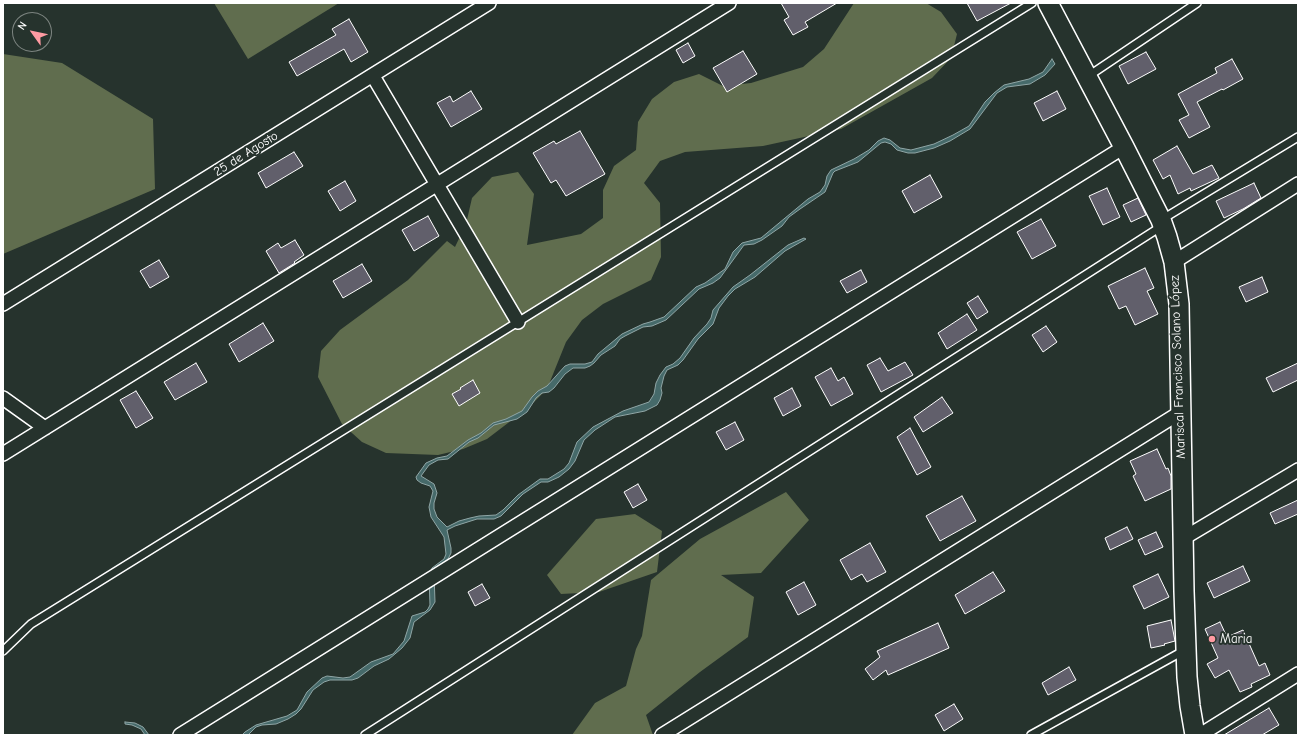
<!DOCTYPE html>
<meta charset="utf-8">
<style>
body{margin:0}
#map{position:relative;width:1301px;height:738px;overflow:hidden;background:#26332d;font-family:"Comic Neue",sans-serif}
canvas{display:block}
.frame{position:absolute;inset:0;border:4px solid #fff;pointer-events:none}
.north{position:absolute;left:12px;top:12px;width:40px;height:40px;box-sizing:border-box;background:#26332d;border:1px solid #7d8581;border-radius:50%;rotate:303deg;font-size:11px;font-weight:700;line-height:16px;text-align:center;color:#fff}
.north::after{content:'';display:block;margin:auto;width:14px;height:18px;background:#ff9aa2;clip-path:polygon(50% 0,100% 100%,50% 72%,0 100%)}
</style>
<div id="map">
<canvas width="1301" height="738"></canvas>
<div class="frame"></div>
<div class="north">N</div>
</div>
<script>
const ctx = document.querySelector('canvas').getContext('2d');
ctx.lineJoin = 'round';
function fillPath(path, color) {
  ctx.fillStyle = color;
  ctx.fill(path, 'evenodd');
}
function toPath(rows) {
  const path = new Path2D();
  for (const r of rows) {
    path.moveTo(r[0], r[1]);
    for (let i = 2; i < r.length; i += 2) path.lineTo(r[i], r[i + 1]);
  }
  return path;
}
function trace(path, color, width, dash) {
  ctx.strokeStyle = color;
  ctx.lineWidth = width;
  ctx.lineCap = dash ? 'butt' : 'round';
  ctx.setLineDash(dash || []);
  ctx.stroke(path);
}
function label(font, color, halo, rows, align = 'center') {
  ctx.font = font + ' "Comic Neue",sans-serif';
  ctx.lineWidth = 4;
  ctx.setLineDash([]);
  ctx.textBaseline = 'middle';
  ctx.strokeStyle = halo;
  ctx.fillStyle = color;
  for (const [text, x, y, turn = 0] of rows) {
    ctx.save();
    ctx.translate(x, y);
    ctx.rotate((+turn || 0) * Math.PI / 180);
    ctx.textAlign = isNaN(turn) ? turn : align;
    if (halo) ctx.strokeText(text, 0, 0);
    ctx.fillText(text, 0, 0);
    ctx.restore();
  }
}
fillPath(toPath([
 [214,3,339,3,248,59],
 [854,3,926,3,941,12,957,34,951,58,932,78,841,129,763,146,685,152,660,161,644,183,660,203,661,257,651,280,603,304,582,320,566,342,547,389,529,407,487,439,463,449,438,455,386,453,362,442,342,424,318,377,321,351,340,330,408,280,447,241,455,247,466,224,472,198,492,177,518,172,534,194,527,245,581,234,603,218,603,190,614,166,636,150,638,122,652,99,674,82,699,74,723,86,751,83,803,67,824,49],
 [3,54,62,63,153,119,155,189,3,254],
 [786,492,809,520,761,573,721,575,754,597,748,637,700,672,646,715,653,735,572,735,595,703,626,686,636,649,642,636,651,580,700,539],
 [635,514,662,531,657,572,599,592,561,594,547,575,596,519]
]), '#606d4e');
const water = toPath([
 [1052,59,1055,64,1045,75,1030,84,1007,87,997,93,970,129,950,141,934,148,915,153,908,153,897,150,891,144,885,142,881,143,858,162,835,171,833,173,825,192,800,209,789,217,782,226,762,240,754,244,744,245,720,278,713,283,699,289,666,320,652,326,643,327,625,336,620,339,615,346,601,355,594,363,590,366,585,368,573,368,565,374,554,388,549,392,542,393,536,398,527,412,517,419,494,425,478,438,469,442,448,459,438,460,429,465,421,476,434,484,437,493,434,503,434,509,437,517,447,527,459,521,470,518,479,516,496,515,503,510,518,495,540,479,548,479,564,469,569,463,577,442,593,427,623,411,649,402,654,394,656,383,660,375,666,367,673,364,680,358,694,338,707,324,711,318,713,310,733,287,750,275,788,245,804,238,806,239,785,251,755,277,735,289,728,296,719,308,713,324,698,339,683,360,678,365,667,370,664,376,661,388,662,393,660,400,657,405,645,411,615,417,595,430,584,440,575,461,569,469,559,477,548,482,541,482,523,494,501,516,494,519,477,519,455,526,447,530,451,548,451,553,448,559,437,568,434,574,435,602,430,610,414,622,410,638,402,648,389,659,374,666,358,678,352,680,330,680,324,682,313,690,301,709,296,714,288,719,276,724,262,725,256,727,248,735,242,735,245,732,256,725,287,716,297,710,307,692,322,678,327,676,343,678,350,677,371,662,393,654,404,641,412,616,425,612,428,609,430,605,429,576,432,568,444,559,446,554,444,537,431,517,429,507,433,491,430,486,421,483,417,480,416,477,426,463,437,458,447,456,468,440,481,433,493,423,506,419,522,411,532,397,538,391,547,386,565,366,570,364,585,364,592,362,598,354,622,334,643,324,650,322,664,317,696,287,705,283,725,269,733,252,742,243,761,238,808,199,820,192,825,185,827,176,831,170,854,159,869,150,878,141,884,138,890,140,900,148,911,150,934,144,953,135,969,126,985,102,994,93,1004,85,1029,79,1043,72,1052,59],
 [125,722,135,723,143,727,149,735,145,735,141,729,132,725,125,724,125,722]
]);
fillPath(water, '#466a6a');
trace(water, '#90a6a6', 1);
const building = toPath([
 [781,3,837,3,805,22,808,27,793,35,784,20,789,17,781,3],
 [967,3,1011,3,977,21,967,3],
 [349,19,368,52,351,62,344,49,297,76,289,62,336,35,332,29,349,19],
 [688,43,695,56,683,63,676,50,688,43],
 [743,51,757,74,727,92,713,68,743,51],
 [1146,52,1156,69,1128,84,1119,66,1146,52],
 [1232,59,1243,79,1223,90,1222,89,1197,102,1210,127,1189,138,1179,120,1189,115,1178,94,1217,73,1215,68,1232,59],
 [471,91,482,109,451,127,437,103,450,96,453,102,471,91],
 [1057,91,1066,109,1043,121,1034,103,1057,91],
 [580,131,605,174,566,196,556,180,551,183,533,153,554,141,556,144,580,131],
 [1177,146,1193,174,1212,165,1219,178,1191,191,1190,188,1178,194,1170,175,1163,179,1153,160,1177,146],
 [294,152,303,166,266,188,258,173,294,152],
 [930,175,942,197,914,213,902,191,930,175],
 [345,181,356,201,340,211,328,191,345,181],
 [1254,183,1261,198,1243,209,1224,218,1216,201,1254,183],
 [1107,188,1120,217,1103,225,1089,196,1107,188],
 [1138,198,1146,215,1131,222,1123,205,1138,198],
 [428,216,439,236,414,251,402,230,428,216],
 [1041,219,1056,246,1032,259,1017,232,1041,219],
 [295,240,304,255,294,262,295,263,279,273,266,251,278,243,281,248,295,240],
 [159,260,169,277,150,288,140,271,159,260],
 [362,264,372,281,343,298,333,281,362,264],
 [1145,268,1154,288,1147,291,1158,314,1135,325,1126,306,1119,309,1108,286,1145,268],
 [861,270,867,282,847,293,840,281,861,270],
 [1262,277,1268,292,1246,302,1239,287,1262,277],
 [978,296,988,312,977,319,967,303,978,296],
 [967,314,977,330,947,349,938,333,967,314],
 [263,323,274,341,239,362,229,344,263,323],
 [1046,326,1057,342,1043,352,1032,335,1046,326],
 [880,358,888,371,905,362,913,375,881,392,867,365,880,358],
 [196,363,207,382,175,400,164,382,196,363],
 [1298,363,1298,380,1273,392,1266,378,1298,363],
 [831,368,838,381,844,377,853,394,831,406,815,377,831,368],
 [473,380,480,393,459,406,452,394,461,389,460,388,473,380],
 [792,388,801,406,783,416,774,398,792,388],
 [136,391,153,418,136,428,120,400,136,391],
 [942,397,953,413,923,432,914,417,942,397],
 [735,422,744,440,726,450,716,432,735,422],
 [910,428,931,467,917,475,897,437,910,428],
 [1157,449,1166,469,1168,468,1171,476,1171,489,1145,501,1133,476,1136,474,1130,461,1157,449],
 [638,484,647,500,633,508,624,492,638,484],
 [962,496,976,521,940,541,926,516,962,496],
 [1298,500,1298,514,1275,524,1270,513,1298,500],
 [1127,527,1133,539,1110,550,1105,538,1127,527],
 [1156,532,1163,547,1145,555,1138,540,1156,532],
 [870,543,886,572,867,582,862,574,851,580,840,560,870,543],
 [1243,566,1250,581,1214,598,1207,583,1243,566],
 [993,572,1005,591,965,614,955,595,993,572],
 [1158,574,1169,597,1144,609,1133,586,1158,574],
 [804,582,816,605,798,615,786,592,804,582],
 [482,584,490,598,475,606,468,592,482,584],
 [1171,620,1175,641,1164,644,1165,645,1151,648,1147,626,1171,620],
 [1220,622,1227,637,1243,630,1259,666,1265,663,1270,675,1251,684,1252,687,1240,692,1229,670,1215,678,1207,664,1218,658,1205,629,1220,622],
 [938,623,949,648,888,675,886,670,873,680,865,669,880,657,877,651,938,623],
 [1069,667,1076,680,1048,695,1042,683,1069,667],
 [954,704,963,719,944,731,935,715,954,704],
 [1269,708,1279,725,1262,735,1224,735,1269,708]
]);
fillPath(building, '#615f6b');
trace(building, '#fff', 1);
const service = toPath([
 [1087,77,1197,3],
 [1161,220,1298,137],
 [3,651,31,624,1032,3],
 [365,735,1162,226],
 [1031,735,1185,650]
]);
const minor = toPath([
 [373,76,518,322],
 [1174,262,1298,184],
 [3,304,489,3],
 [3,398,45,428],
 [3,454,729,3],
 [1184,538,1298,470],
 [180,735,1124,147],
 [662,735,1181,412],
 [1200,735,1298,674]
]);
const secondary = toPath([
 [1048,3,1124,147,1161,220,1167,237,1174,262,1179,304,1184,591,1187,677,1190,706,1195,735]
]);
trace(service, '#fff', 10);
trace(minor, '#fff', 16);
trace(secondary, '#fff', 22);
trace(service, '#26332d', 7);
trace(minor, '#26332d', 13);
trace(secondary, '#26332d', 19);
for (const [x, y, r, color] of [
 [1212,639,4,"#ff9aa2"]
]) {
  const dot = new Path2D();
  dot.arc(x, y, r, 0, 2 * Math.PI);
  ctx.fillStyle = color;
  ctx.fill(dot);
  trace(dot, '#26332d', 1.5);
}
label('13px', '#fff', '#26332d', [
 ["25 de Agosto",246,154,-32],
 ["Mariscal Francisco Solano López",1178,367,-92]
]);
label('13px', '#fff', '#26332d', [
 ["Maria",1220,639]
], 'left');
</script>
